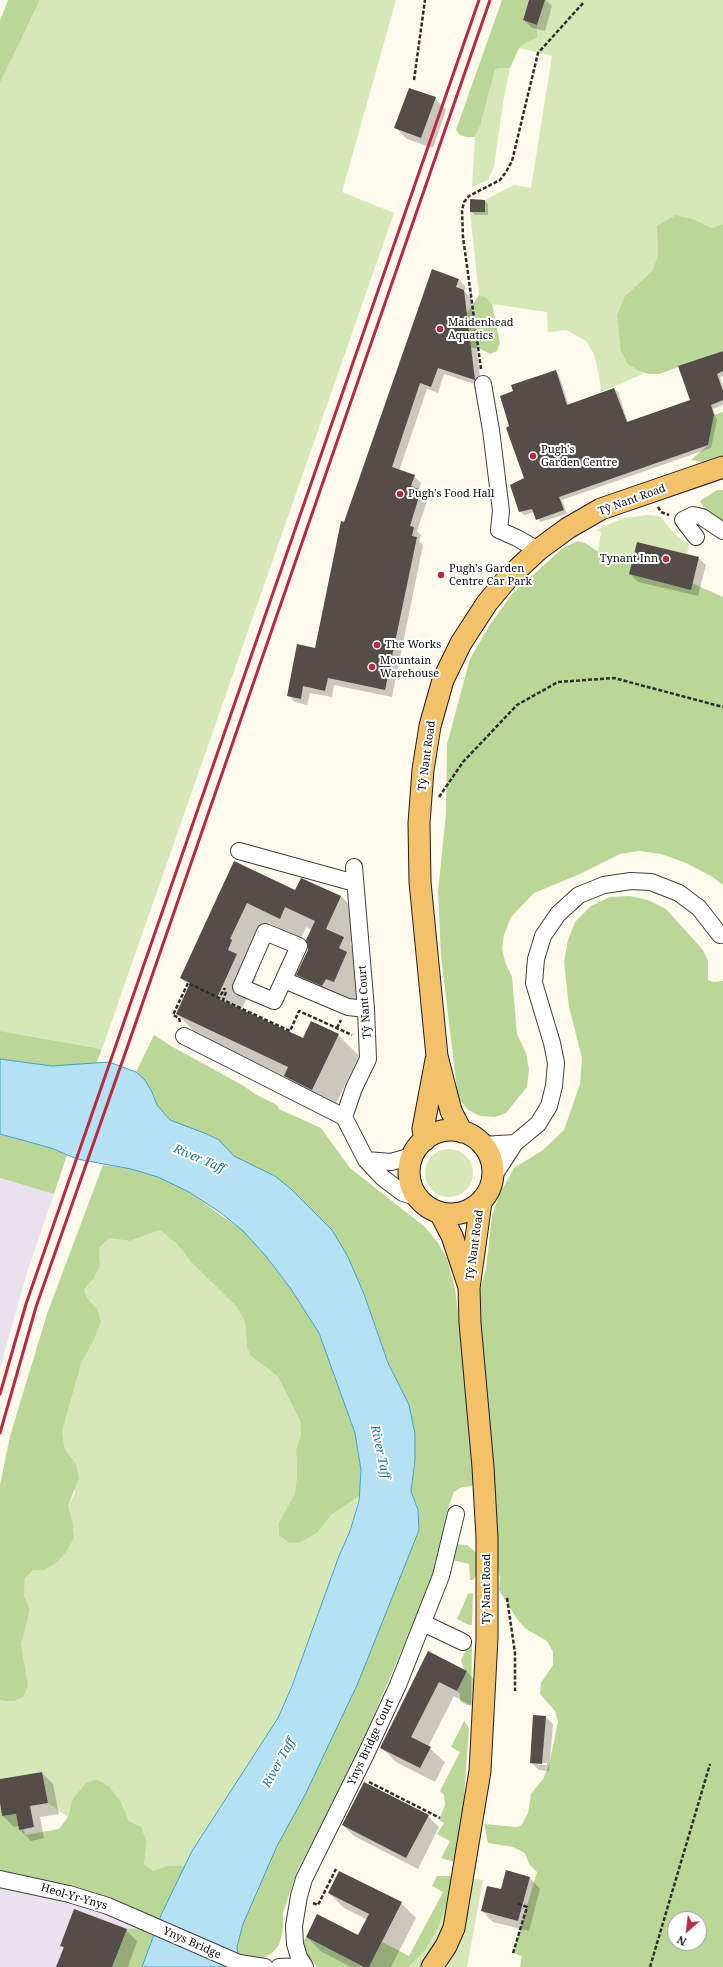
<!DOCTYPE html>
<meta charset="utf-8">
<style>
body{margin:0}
#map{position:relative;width:723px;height:1967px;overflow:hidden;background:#fef9ed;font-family:"Noto Serif",serif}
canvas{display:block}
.north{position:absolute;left:667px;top:1911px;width:40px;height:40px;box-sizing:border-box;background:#fff;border:1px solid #9e9e9e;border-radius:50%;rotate:208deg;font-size:11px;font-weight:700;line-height:16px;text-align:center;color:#0d0d0d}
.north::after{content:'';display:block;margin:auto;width:14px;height:18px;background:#b62b41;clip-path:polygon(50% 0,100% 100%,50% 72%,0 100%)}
</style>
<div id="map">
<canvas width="723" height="1967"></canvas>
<div class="north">N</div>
</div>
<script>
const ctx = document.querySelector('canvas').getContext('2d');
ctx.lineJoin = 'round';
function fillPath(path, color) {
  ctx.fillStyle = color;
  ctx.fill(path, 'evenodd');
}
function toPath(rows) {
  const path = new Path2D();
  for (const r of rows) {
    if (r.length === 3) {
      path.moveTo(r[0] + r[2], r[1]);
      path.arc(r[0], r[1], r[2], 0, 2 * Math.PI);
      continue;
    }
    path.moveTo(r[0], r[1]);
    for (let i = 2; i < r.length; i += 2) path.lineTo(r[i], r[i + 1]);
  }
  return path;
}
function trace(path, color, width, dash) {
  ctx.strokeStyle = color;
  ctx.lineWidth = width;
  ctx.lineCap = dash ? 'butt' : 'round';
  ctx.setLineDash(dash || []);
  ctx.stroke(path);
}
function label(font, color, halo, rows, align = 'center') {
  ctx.font = font + ' "Noto Serif",serif';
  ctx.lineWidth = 4;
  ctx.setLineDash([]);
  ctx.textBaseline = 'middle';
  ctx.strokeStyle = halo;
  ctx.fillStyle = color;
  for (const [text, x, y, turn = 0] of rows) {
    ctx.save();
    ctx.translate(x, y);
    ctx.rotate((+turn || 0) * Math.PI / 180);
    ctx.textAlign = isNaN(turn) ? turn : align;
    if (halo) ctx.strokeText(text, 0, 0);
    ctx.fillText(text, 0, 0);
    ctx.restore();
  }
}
fillPath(toPath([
 [0,1178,54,1194,28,1269,0,1368],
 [0,1889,76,1903,146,1929,128,1967,0,1967]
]), '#e9e1eb');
fillPath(toPath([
 [40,0,396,0,342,192,394,213,102,1049,0,1031,0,83],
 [545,0,723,0,723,224,712,228,695,220,657,226,658,256,652,271,624,297,617,315,619,327,641,372,645,373,601,392,599,375,594,354,586,341,566,330,548,332,547,312,492,304,486,297,479,295,470,212,485,212,485,200,514,185,531,188,552,56,519,48,525,42,537,38,537,25],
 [499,68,510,68,503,103,494,167,488,180,472,187,475,137,480,126,495,70],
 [648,515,660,516,674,534,689,544,687,554,638,542,632,564,609,559,598,552,601,532,596,530,624,518],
 [449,1173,24],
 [160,1230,177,1244,191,1262,237,1307,245,1322,247,1346,265,1367,278,1377,301,1423,301,1435,296,1449,297,1474,295,1495,279,1522,318,1532,331,1515,359,1496,350,1531,339,1556,308,1644,278,1718,222,1804,192,1851,185,1866,167,1866,153,1871,144,1864,147,1842,129,1821,121,1802,109,1786,96,1779,86,1783,73,1798,68,1817,48,1803,42,1772,0,1779,0,1700,4,1701,24,1664,21,1643,30,1610,24,1596,25,1579,33,1570,44,1570,72,1519,68,1506,75,1493,75,1462,65,1450,62,1432,81,1364,95,1338,101,1322,98,1309,88,1299,84,1290,94,1278,100,1266,99,1248,109,1238,130,1241],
 [453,1876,483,1880,467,1967,408,1967,425,1951,438,1928,448,1901]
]), '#d6e7b8');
fillPath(toPath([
 [8,0,40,0,0,83,0,21],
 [502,0,529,0,523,20,537,25,537,38,526,42,519,48,510,68,499,68,495,70,480,126,475,137,466,137,460,135,456,130],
 [676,215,695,220,712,228,723,224,723,351,659,374,650,374,641,372,628,364,621,352,617,315,624,297,652,271,658,256,657,226],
 [479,295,486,297,492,304,500,343,497,351,490,354,479,348,471,348,467,313],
 [723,412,723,461,703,462,691,460,708,445,714,415],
 [717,490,723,490,723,524,709,515,700,501],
 [578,541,585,543,609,559,632,564,630,574,691,589,692,583,723,597,723,885,711,876,686,863,661,854,639,851,620,854,580,874,534,893,511,917,504,935,502,948,505,962,512,977,517,1034,526,1053,529,1069,527,1087,506,1113,495,1117,480,1116,468,1110,458,1098,441,956,438,892,446,813,447,744,470,659,489,626,512,594,563,548],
 [630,896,648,900,666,909,703,950,708,961,708,980,714,982,723,981,723,1967,520,1967,522,1956,513,1953,537,1872,529,1864,525,1853,513,1847,488,1843,484,1824,516,1827,521,1826,528,1813,531,1794,543,1779,549,1765,558,1722,555,1711,540,1694,541,1683,553,1665,553,1652,547,1641,526,1629,517,1619,499,1590,500,1578,483,1481,473,1486,462,1487,454,1492,447,1511,440,1552,430,1584,368,1729,335,1800,297,1871,283,1913,283,1930,279,1945,272,1953,263,1958,251,1959,238,1955,237,1947,243,1924,277,1846,358,1683,419,1530,418,1510,411,1491,415,1460,409,1405,388,1363,364,1294,348,1257,332,1230,291,1189,275,1176,234,1156,219,1140,170,1120,157,1105,152,1092,145,1080,136,1072,154,1035,171,1046,244,1086,255,1094,277,1105,279,1109,321,1128,350,1168,425,1227,438,1243,447,1259,455,1288,459,1322,470,1323,486,1269,492,1216,499,1195,514,1168,543,1150,564,1130,580,1084,582,1058,569,1007,564,962,568,940,575,922,591,906,610,897],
 [675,1919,699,1919,699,1943,675,1943],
 [0,1031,102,1049,96,1064,52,1066,0,1059],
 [0,1134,51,1148,67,1155,54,1194,0,1178],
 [103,1165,131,1169,158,1177,189,1192,243,1231,265,1255,291,1289,319,1333,331,1363,355,1433,361,1470,359,1496,331,1515,318,1532,301,1542,289,1543,279,1535,279,1522,295,1494,297,1474,296,1449,301,1435,301,1423,278,1377,250,1355,247,1346,245,1322,237,1307,191,1262,177,1244,160,1230,130,1241,109,1238,99,1248,100,1266,94,1278,84,1290,88,1299,98,1309,101,1322,95,1338,81,1364,62,1432,65,1450,75,1462,79,1478,68,1506,72,1519,74,1538,66,1552,55,1564,44,1570,33,1570,25,1579,24,1596,30,1610,21,1644,28,1686,23,1697,14,1701,4,1701,0,1700,0,1485,10,1436,47,1314],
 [455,1544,467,1545,478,1554,478,1573,473,1580,470,1580,469,1564,448,1559],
 [473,1593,472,1625,469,1625,457,1619,468,1594],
 [469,1644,472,1644,471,1705,466,1705,460,1701,460,1694,457,1691,467,1671,464,1669,461,1660],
 [464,1721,469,1728,463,1812,455,1862,441,1858,450,1841,437,1834,444,1823,439,1820,445,1805,444,1795,440,1791,460,1752,451,1747],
 [96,1779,109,1786,121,1802,129,1821,141,1827,147,1842,144,1864,153,1871,167,1866,185,1866,162,1913,142,1967,112,1967,127,1929,145,1928,76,1903,0,1889,0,1803,2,1816,16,1814,19,1830,24,1829,25,1835,59,1829,68,1817,73,1798,86,1783],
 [437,1876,453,1876,448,1901,438,1928,425,1951,408,1967,369,1967,382,1942,409,1956,443,1892,432,1886],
 [306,1937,364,1967,317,1967,308,1957,301,1944]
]), '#bbd798');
const water = toPath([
 [0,1059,52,1066,109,1062,136,1072,145,1080,152,1092,157,1105,170,1120,207,1134,219,1140,234,1156,275,1176,291,1189,332,1230,348,1257,364,1294,388,1363,409,1405,415,1434,415,1460,411,1491,418,1510,419,1530,358,1683,305,1795,277,1846,243,1924,237,1947,239,1963,236,1967,142,1967,162,1913,192,1851,278,1718,292,1686,339,1556,350,1531,359,1501,361,1470,355,1433,319,1333,291,1289,265,1255,243,1231,221,1213,189,1192,158,1177,131,1169,77,1159,51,1148,0,1134,0,1059]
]);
fillPath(water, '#b4e2f3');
trace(water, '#3f9fc6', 1);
fillPath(toPath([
 [530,0,546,0,552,6,545,31,532,28,524,20],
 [435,98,446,110,433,148,407,139,396,128],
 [485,201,488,204,488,215,475,215,471,211],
 [459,280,466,287,464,291,471,298,481,386,444,374,438,393,427,389,399,471,414,476,421,483,419,490,428,498,417,531,421,535,419,541,423,545,392,697,334,685,332,697,310,693,307,705,295,702,288,695,316,649,345,523],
 [723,352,723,376,720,377,723,387,723,405,713,409,717,420,711,448,562,500,567,514,540,522,534,512,524,515,520,511,525,478,511,427,514,392,556,372,559,375,569,406,614,389,618,392,628,423,691,400],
 [698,558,706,565,698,596,638,582,630,574],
 [234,863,295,892,301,879,341,896,362,918,350,944,365,959,368,974,355,1002,319,996,298,975,309,950,312,930,306,927,301,939,268,923,251,960,250,969,257,976,241,1011,303,1040,338,1035,359,1056,333,1110,306,1097,286,1077,198,1035,177,1014,189,986,181,978],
 [429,1653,467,1672,482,1687,472,1706,454,1696,428,1747,445,1762,435,1782,396,1762,381,1747],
 [546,1717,553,1724,549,1771,539,1770,531,1763],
 [538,1763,547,1763,547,1765,538,1765],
 [42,1773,53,1784,59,1814,40,1817,44,1838,31,1841,20,1830,19,1826,14,1827,3,1816,0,1800,0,1780],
 [428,1816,439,1827,418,1869,354,1836,343,1825],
 [529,1877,540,1889,529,1931,493,1922,482,1911,502,1891],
 [329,1893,401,1903,416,1918,391,1967,351,1967,322,1952,307,1937,359,1937,368,1920,344,1908],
 [126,1930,137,1941,128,1967,58,1967,64,1949,61,1945]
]), '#0003');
fillPath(toPath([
 [529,0,545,0,537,25,523,20],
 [409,88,436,97,421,138,394,128],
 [470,199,485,200,485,212,470,212],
 [432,269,459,279,456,287,464,290,475,380,438,368,431,387,420,383,392,467,415,475,411,486,421,490,410,526,414,527,412,536,417,537,385,690,328,678,325,691,303,686,301,699,287,696,297,644,315,648,341,521,344,522],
 [723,351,723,371,717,374,723,391,723,400,711,405,714,415,708,445,559,497,564,510,536,520,532,509,519,512,510,485,524,478,506,428,509,426,500,396,513,391,511,385,556,370,567,405,614,388,627,422,690,400,678,366],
 [637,542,699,557,691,590,629,574],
 [234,861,295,890,301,878,341,896,326,929,344,937,339,948,347,952,334,982,326,979,322,986,296,975,308,950,308,945,306,940,315,921,285,907,280,919,247,903,230,939,232,940,228,950,237,954,217,998,303,1038,311,1021,339,1034,312,1090,284,1076,288,1067,176,1014,190,983,180,978],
 [428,1651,467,1671,457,1691,439,1682,411,1737,431,1747,420,1768,380,1748],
 [533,1715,546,1716,542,1764,530,1763],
 [42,1772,48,1803,30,1806,34,1827,19,1830,16,1814,2,1816,0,1803,0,1779],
 [364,1782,429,1815,406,1858,342,1825],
 [506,1870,530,1877,518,1921,481,1911,487,1886,501,1889],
 [339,1871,402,1902,369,1967,364,1967,306,1937,317,1914,358,1935,369,1914,328,1893],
 [74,1909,127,1929,112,1967,56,1967,64,1947,60,1946]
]), '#554d49');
const minor = toPath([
 [483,384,491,430,501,511,499,530,517,538,538,550],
 [696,537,683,520,693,515,702,517,723,531],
 [239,851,355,883],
 [354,867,366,1009,368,1059,354,1088,344,1117,366,1160,383,1178,403,1193,416,1197],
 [265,932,299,946,274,1001,241,987,265,932],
 [284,980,348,1007,366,1009],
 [184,1036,344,1117],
 [482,1145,515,1143],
 [366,1160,391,1162,412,1156],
 [493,1177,515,1143,538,1124,549,1106,554,1086,556,1063,552,1043,534,983,536,959,543,936,558,914,579,895,604,885,631,881,651,882,679,893,699,908,720,935],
 [423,1623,463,1642],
 [0,1879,69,1894,108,1906,239,1963,265,1967],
 [279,1967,304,1966],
 [305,1967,299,1957,295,1944,294,1926,299,1896,304,1879,366,1754,398,1685,441,1576,456,1514]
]);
const major = toPath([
 [451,1172,42],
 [462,1132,451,1111,437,1056,420,882,419,823,423,770,430,726,443,680,461,643,487,603,507,579,538,550,568,528,601,509,723,467],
 [425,1140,423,1129,436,1060],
 [440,1213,452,1236,468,1284],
 [432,1967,446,1946,454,1928,480,1771,487,1638,487,1538,483,1467,470,1323,469,1288,481,1202]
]);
trace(minor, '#404040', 18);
trace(major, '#1e1e1e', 23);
trace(toPath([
 [414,80,425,0],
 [481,369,463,237,462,211,464,202,469,196,500,180,506,172,512,161,538,53,584,2],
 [658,507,661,512,669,515],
 [439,797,463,762,517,705,558,682,614,678,723,707],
 [226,992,223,1000,290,1031,299,1011,352,1035],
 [180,1022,179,1018,173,1015,188,983,219,998,225,988],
 [337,1028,341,1020],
 [507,1598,515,1653,515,1691],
 [369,1782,440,1818],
 [313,1903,318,1905,336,1869],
 [513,1953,527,1907,517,1903],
 [650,1967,710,1764]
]), '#2f2f2f', 2.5, [4, 2]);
trace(minor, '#fff', 16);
trace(major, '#f2c169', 21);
trace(toPath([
 [0,1394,26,1304,479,0],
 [0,1433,36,1307,127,1048,490,0]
]), '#b62b41', 3);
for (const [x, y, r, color] of [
 [440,329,4,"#b62b41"],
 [533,456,4,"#b62b41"],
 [400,494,4,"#b62b41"],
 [666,559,4,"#b62b41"],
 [441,575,4,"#b62b41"],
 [377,645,4,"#b62b41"],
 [372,667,4,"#b62b41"]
]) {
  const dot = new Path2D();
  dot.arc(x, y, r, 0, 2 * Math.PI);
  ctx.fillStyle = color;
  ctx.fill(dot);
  trace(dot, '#fff', 1.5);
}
label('11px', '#0d0d0d', '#fff', [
 ["Maidenhead",448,323],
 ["Aquatics",448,336],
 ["Pugh's",541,450],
 ["Garden Centre",541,463],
 ["Pugh's Food Hall",408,494],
 ["Tynant Inn",658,559,"right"],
 ["Pugh's Garden",449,569],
 ["Centre Car Park",449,582],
 ["The Works",385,645],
 ["Mountain",380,661],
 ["Warehouse",380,674]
], 'left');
label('11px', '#0d0d0d', '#fff', [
 ["Tŷ Nant Road",632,500,-20],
 ["Tŷ Nant Road",427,756,-82],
 ["Tŷ Nant Court",365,1002,-94],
 ["Tŷ Nant Road",475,1245,-82],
 ["Tŷ Nant Road",487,1589,-90],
 ["Ynys Bridge Court",371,1742,-65],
 ["Heol-Yr-Ynys",74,1897,16],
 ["Ynys Bridge",192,1943,24]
]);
label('italic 12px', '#1c7098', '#fff', [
 ["River Taff",199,1159,23],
 ["River Taff",380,1452,78],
 ["River Taff",279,1763,-61]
]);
</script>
